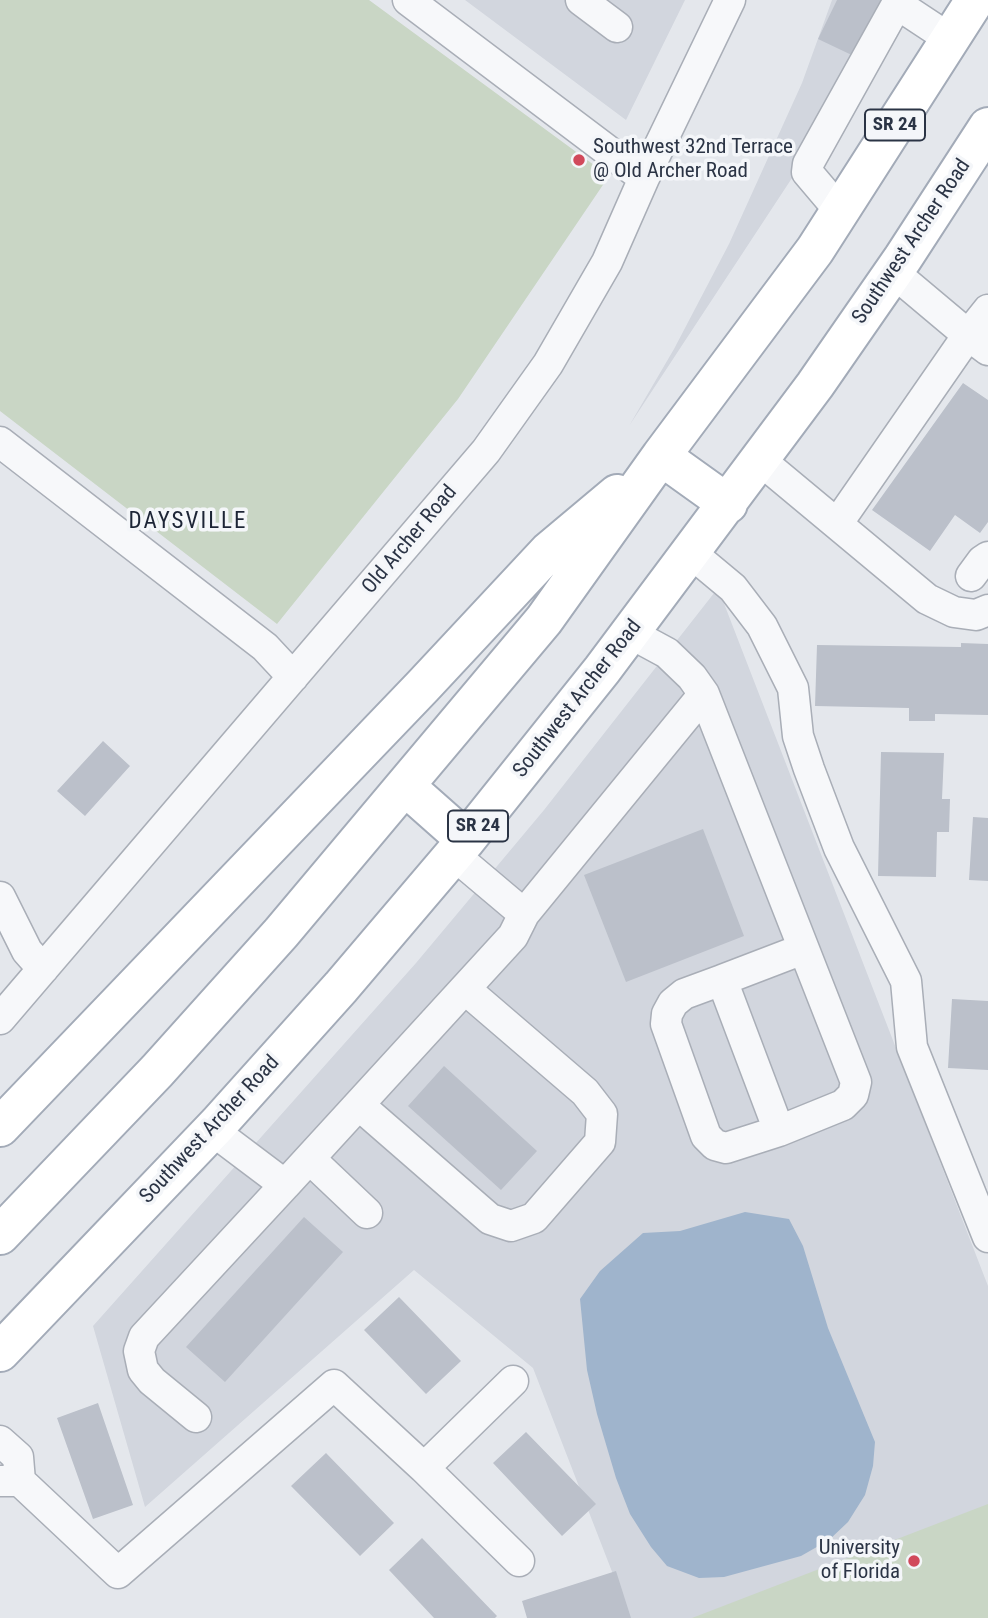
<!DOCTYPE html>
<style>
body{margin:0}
canvas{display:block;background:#e4e7ec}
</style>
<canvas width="988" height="1618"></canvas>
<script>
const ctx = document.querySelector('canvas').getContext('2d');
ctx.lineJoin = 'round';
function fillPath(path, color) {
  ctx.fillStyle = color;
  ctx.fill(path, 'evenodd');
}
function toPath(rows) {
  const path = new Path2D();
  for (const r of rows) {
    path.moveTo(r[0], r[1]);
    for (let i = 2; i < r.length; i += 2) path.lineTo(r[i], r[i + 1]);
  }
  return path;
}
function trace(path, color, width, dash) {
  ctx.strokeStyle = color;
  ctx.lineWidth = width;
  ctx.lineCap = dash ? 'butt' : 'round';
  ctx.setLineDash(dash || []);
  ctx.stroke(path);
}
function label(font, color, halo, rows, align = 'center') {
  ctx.font = font + ' "Roboto Condensed",sans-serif';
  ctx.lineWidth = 7;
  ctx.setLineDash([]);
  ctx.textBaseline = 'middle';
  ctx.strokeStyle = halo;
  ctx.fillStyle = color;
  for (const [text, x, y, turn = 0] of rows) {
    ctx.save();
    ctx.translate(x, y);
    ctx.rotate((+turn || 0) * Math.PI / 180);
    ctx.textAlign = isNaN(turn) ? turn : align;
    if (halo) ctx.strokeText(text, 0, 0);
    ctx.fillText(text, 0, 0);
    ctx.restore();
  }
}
fillPath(toPath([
 [465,0,685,0,626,120],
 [832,0,909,0,629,426,674,349,729,244,802,83],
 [718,588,988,1286,988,1618,630,1618,533,1368,414,1270,145,1507,93,1326,416,963,544,810]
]), '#d2d6de');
fillPath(toPath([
 [0,0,369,0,609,176,458,399,277,624,0,411],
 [988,1504,988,1618,692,1618]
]), '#c9d6c5');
fillPath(toPath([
 [745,1212,789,1219,803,1246,828,1328,875,1442,873,1466,865,1495,848,1522,829,1540,801,1556,724,1577,699,1578,667,1566,651,1547,630,1514,616,1478,597,1414,587,1370,580,1299,600,1271,643,1233,680,1231]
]), '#9fb4cc');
fillPath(toPath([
 [837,0,886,0,858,58,818,39],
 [963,383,988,400,988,522,980,533,955,515,930,551,872,510],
 [961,643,988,644,988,715,935,714,935,721,909,721,909,708,815,706,817,645,961,647],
 [103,741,130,766,85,816,57,791],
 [881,752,944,753,942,799,950,799,949,832,937,832,936,877,878,876],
 [973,817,988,818,988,881,969,880],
 [703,829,744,936,626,982,584,875],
 [952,999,988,1001,988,1070,948,1068],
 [444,1066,537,1151,501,1190,408,1106],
 [304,1217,343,1252,225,1382,186,1347],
 [399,1297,461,1361,426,1394,364,1330],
 [98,1403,133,1505,93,1519,57,1418],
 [526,1432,596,1504,562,1536,493,1463],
 [326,1453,394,1523,360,1556,291,1486],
 [422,1538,497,1616,495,1618,434,1618,389,1570],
 [616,1571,631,1618,527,1618,522,1601]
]), '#bbc0ca');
const minor = toPath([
 [408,0,644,178],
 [581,0,617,27],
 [840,211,807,172,808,164,897,4,950,39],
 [893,272,968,335,988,310],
 [0,442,265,647,293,677],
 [760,460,927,599,954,612,976,615,988,610],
 [837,524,968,335,988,350],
 [691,553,733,588,762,626,793,688,798,736,809,769,839,848,906,981,912,1047,988,1237],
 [971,576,982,561,988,557],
 [630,633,667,653,692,677,704,694,856,1082,853,1095,843,1105,779,1131,722,980,803,949],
 [0,897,27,951,43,969],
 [524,914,704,694],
 [722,980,684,994,673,1003,667,1014,666,1024,706,1136,715,1145,726,1148,779,1131],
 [0,1019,486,451,548,364,607,262,644,178,730,0],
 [359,1105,490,1219,511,1226,534,1218,600,1142,602,1114,585,1092,465,989],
 [212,1130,285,1185,513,936,524,914,454,855],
 [310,1159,367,1213],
 [196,1417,152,1381,143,1370,139,1351,144,1337,285,1185],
 [0,1441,18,1457,20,1481,0,1481],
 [424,1468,513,1381],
 [20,1481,118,1573,334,1385,424,1468,519,1561]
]);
const major = toPath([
 [661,456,728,504],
 [405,786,466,840],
 [0,1127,423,686,549,551,617,494],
 [0,1235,157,1071,281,933,544,620,661,456,815,250,975,0],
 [0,1352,218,1124,341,987,466,840,602,670,815,385,903,258,988,127]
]);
trace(minor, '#a9aeb7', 33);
trace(major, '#a3abb8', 42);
trace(minor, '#f7f8fa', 30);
trace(major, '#fff', 38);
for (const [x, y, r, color] of [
 [579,160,7,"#d1495b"],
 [914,1561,7,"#d1495b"]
]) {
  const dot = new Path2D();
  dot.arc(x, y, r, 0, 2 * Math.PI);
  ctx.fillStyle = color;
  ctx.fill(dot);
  trace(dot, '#f4f6f9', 2.5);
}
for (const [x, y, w] of [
 [895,125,60],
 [478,826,60]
]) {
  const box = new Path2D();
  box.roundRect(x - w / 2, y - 15.5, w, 31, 5);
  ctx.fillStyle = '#f4f6f9';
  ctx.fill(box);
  trace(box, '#2b3445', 2);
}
label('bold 19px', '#2b3445', null, [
 ["SR 24",895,125],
 ["SR 24",478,826]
]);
label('21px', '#2b3445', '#f4f6f9', [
 ["Southwest 32nd Terrace",593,148],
 ["@ Old Archer Road",593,172],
 ["University",900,1549,"right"],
 ["of Florida",900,1573,"right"]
], 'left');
label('21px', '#2b3445', '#f4f6f9', [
 ["Southwest Archer Road",912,242,-56],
 ["Old Archer Road",410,540,-50],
 ["Southwest Archer Road",578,699,-52],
 ["Southwest Archer Road",210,1130,-47]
]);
ctx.letterSpacing = '2px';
label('23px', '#1d2536', '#f4f6f9', [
 ["DAYSVILLE",188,522]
]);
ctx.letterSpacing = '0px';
</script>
